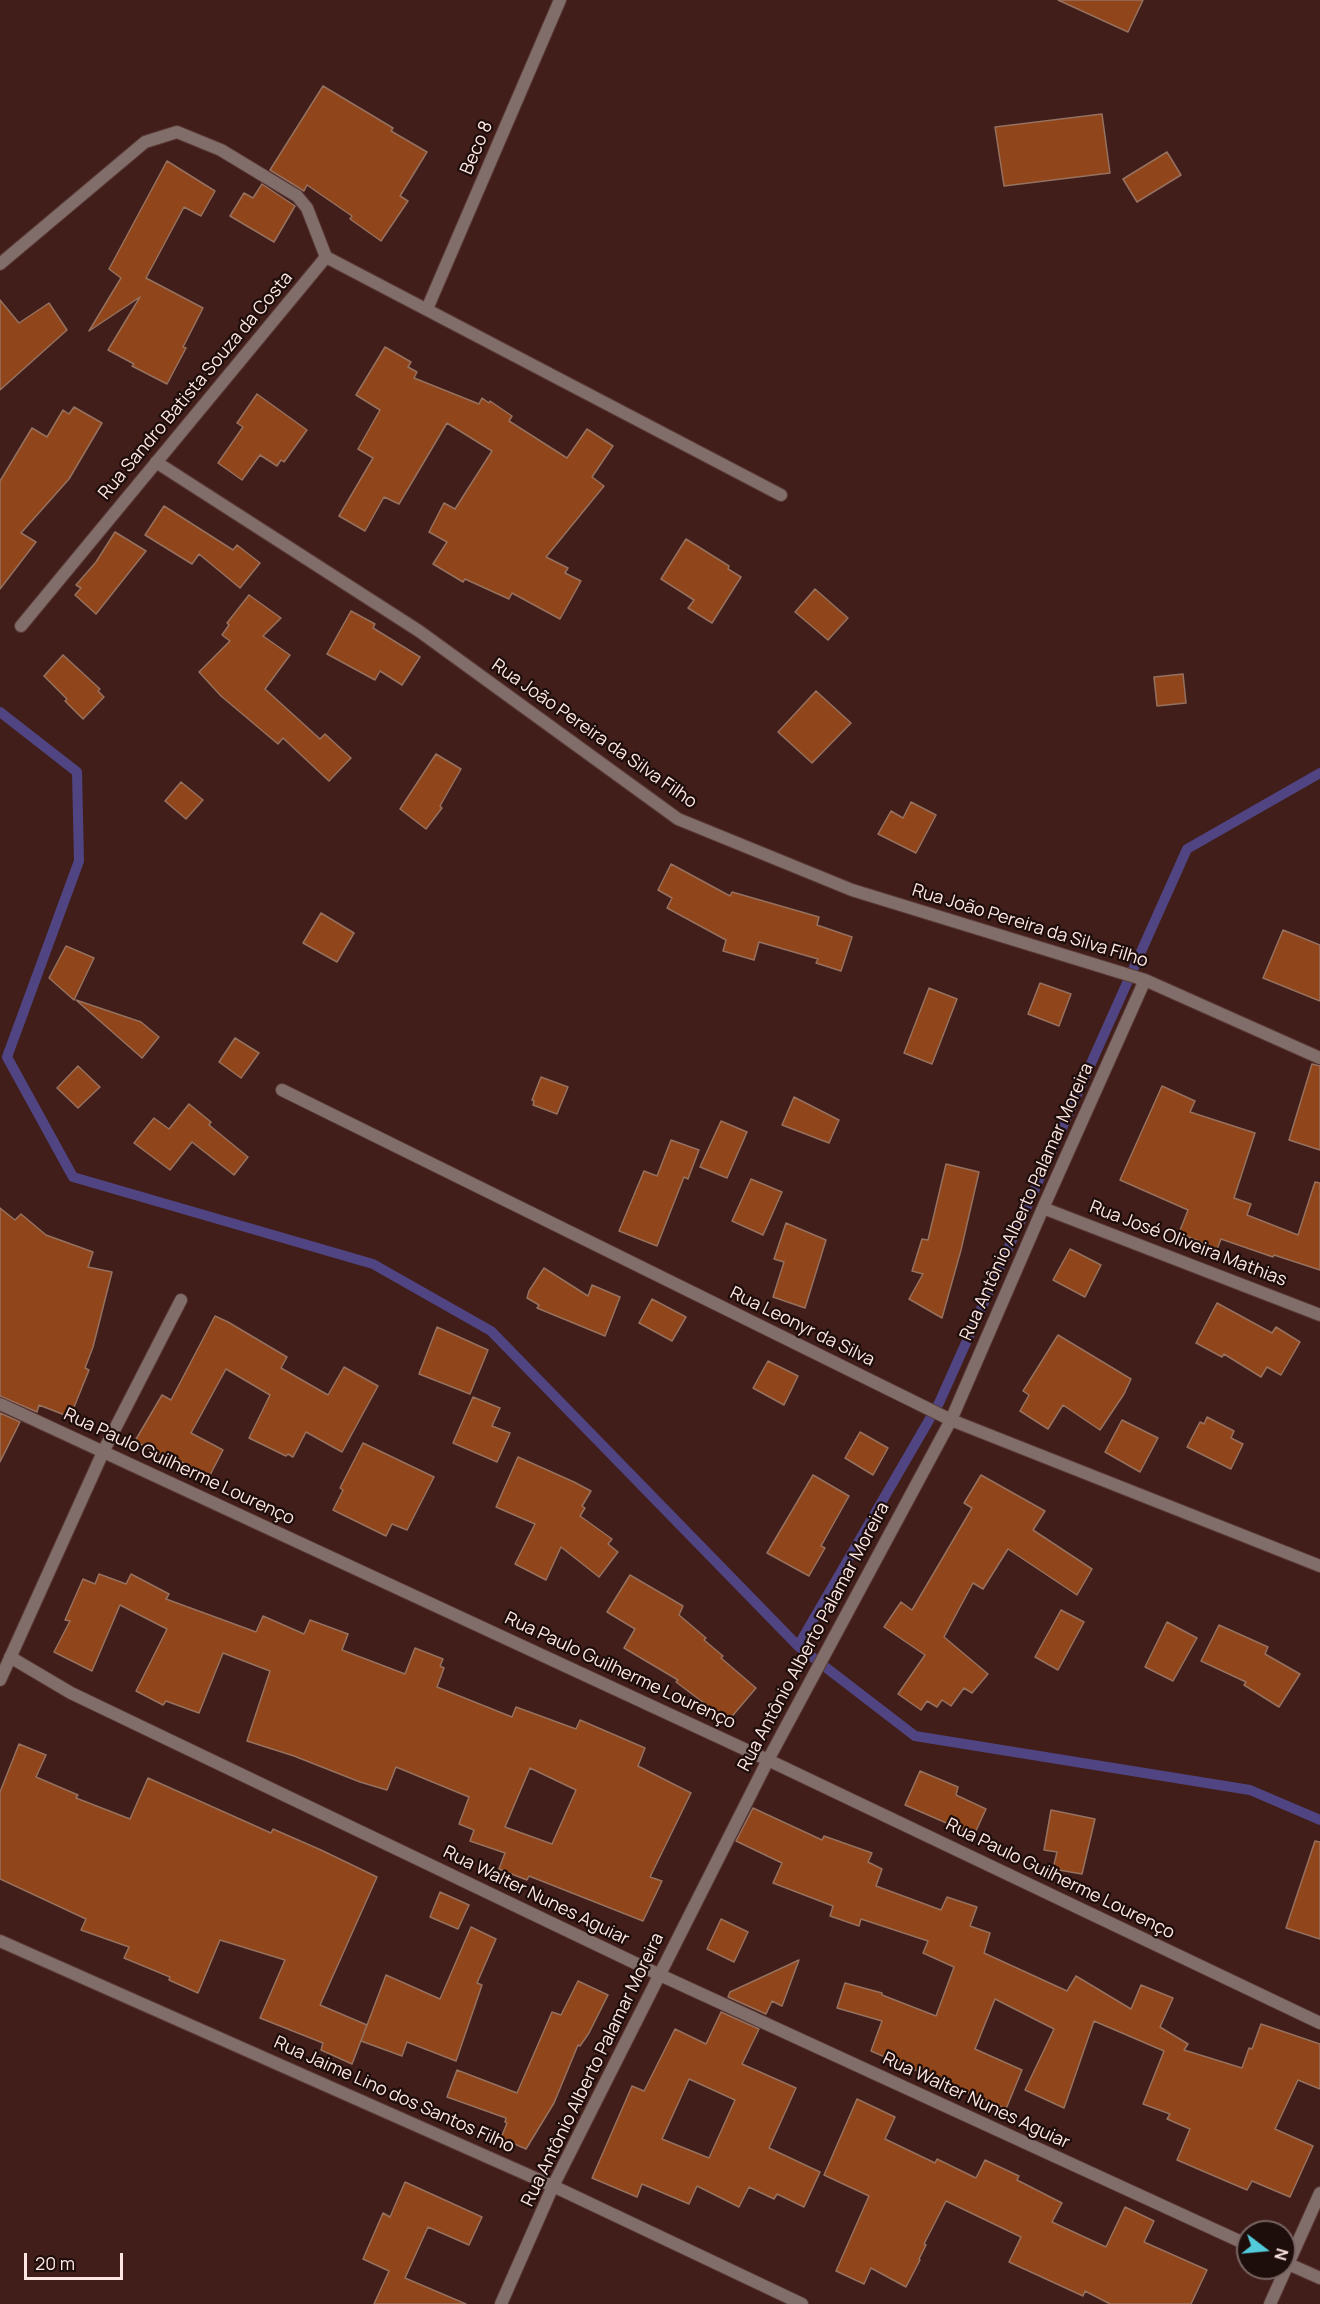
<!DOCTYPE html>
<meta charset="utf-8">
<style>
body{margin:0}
#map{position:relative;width:1320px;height:2304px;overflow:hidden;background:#411e1a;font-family:Manrope,sans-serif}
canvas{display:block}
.north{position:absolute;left:1236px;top:2220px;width:60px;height:60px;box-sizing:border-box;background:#1d0d0b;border:2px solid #776461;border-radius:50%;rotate:106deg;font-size:16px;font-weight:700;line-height:24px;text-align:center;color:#fee6e3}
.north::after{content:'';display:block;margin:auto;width:21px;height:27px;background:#53cbdb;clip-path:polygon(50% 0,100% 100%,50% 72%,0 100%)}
.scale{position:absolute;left:24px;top:2253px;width:99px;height:27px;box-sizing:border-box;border:3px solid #fee6e3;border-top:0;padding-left:8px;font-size:18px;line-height:21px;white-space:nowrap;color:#fee6e3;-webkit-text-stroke:4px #1d0d0b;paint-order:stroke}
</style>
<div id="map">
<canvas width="1320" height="2304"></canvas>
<div class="north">N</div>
<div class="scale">20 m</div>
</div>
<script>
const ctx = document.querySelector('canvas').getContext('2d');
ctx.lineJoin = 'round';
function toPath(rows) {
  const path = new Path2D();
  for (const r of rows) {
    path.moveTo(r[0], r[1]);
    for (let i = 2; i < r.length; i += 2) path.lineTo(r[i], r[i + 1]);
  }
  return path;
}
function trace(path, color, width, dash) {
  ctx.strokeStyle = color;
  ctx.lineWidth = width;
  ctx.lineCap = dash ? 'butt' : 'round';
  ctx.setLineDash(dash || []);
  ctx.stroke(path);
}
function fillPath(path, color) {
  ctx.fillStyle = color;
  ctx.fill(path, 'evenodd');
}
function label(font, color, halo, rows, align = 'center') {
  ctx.font = font + ' Manrope,sans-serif';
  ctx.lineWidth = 4.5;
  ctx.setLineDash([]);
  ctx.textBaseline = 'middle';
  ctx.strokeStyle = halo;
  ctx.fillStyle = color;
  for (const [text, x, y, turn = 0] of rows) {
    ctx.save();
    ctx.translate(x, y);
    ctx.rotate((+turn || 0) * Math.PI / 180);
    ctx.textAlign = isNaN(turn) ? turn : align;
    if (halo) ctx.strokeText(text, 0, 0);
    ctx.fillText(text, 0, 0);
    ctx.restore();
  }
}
trace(toPath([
 [0,712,77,772,79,861,7,1057,73,1177,373,1264,491,1331,798,1646,915,1736,1250,1790,1320,1820],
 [798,1646,939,1403,1187,849,1320,773]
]), '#504582', 10);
const building = toPath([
 [1058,0,1143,0,1128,32,1058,0],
 [323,86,393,128,391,131,427,152,400,196,408,201,381,241,350,219,352,216,307,185,304,191,270,170,323,86],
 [1102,114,1110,173,1004,186,995,127,1102,114],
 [1167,152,1181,175,1137,202,1123,179,1167,152],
 [167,161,215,191,201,216,184,207,146,278,203,308,183,347,186,348,167,384,132,366,134,364,108,350,140,297,89,331,121,278,109,269,167,161],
 [262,184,295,206,274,242,230,216,244,193,253,198,262,184],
 [0,300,19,323,49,303,67,330,0,390,0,300],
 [385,347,411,362,408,367,417,372,414,378,479,404,482,398,489,403,490,401,512,416,509,421,567,458,587,429,613,446,592,477,604,486,546,557,568,568,565,573,581,581,560,619,512,593,509,599,465,579,463,582,433,564,447,542,429,532,444,503,455,509,492,451,447,423,399,504,384,497,365,531,339,516,373,458,358,449,380,410,356,395,385,347],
 [257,394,307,430,284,462,281,460,277,466,260,455,242,480,218,463,243,427,237,423,257,394],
 [74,407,102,423,69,479,21,533,36,542,0,589,0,481,32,428,47,437,63,410,69,414,74,407],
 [164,506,233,550,237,545,260,563,240,588,199,554,192,564,145,535,164,506],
 [115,532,146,551,96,614,75,595,81,588,76,585,96,562,115,532],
 [686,539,729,566,728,569,741,577,712,623,688,608,694,600,661,579,686,539],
 [815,589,848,618,828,640,795,612,815,589],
 [249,595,281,618,263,636,290,655,265,689,320,739,325,734,351,758,329,781,283,738,278,744,221,696,199,672,230,641,222,635,229,625,227,623,249,595],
 [351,611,375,624,373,628,420,657,402,685,380,671,375,680,327,654,351,611],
 [63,655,100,689,98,691,104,697,83,719,65,701,67,699,44,676,63,655],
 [1183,674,1186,703,1157,706,1154,677,1183,674],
 [816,691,851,723,812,763,778,732,816,691],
 [436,754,461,769,440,806,442,808,426,829,400,809,436,754],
 [181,782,203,800,186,819,165,801,181,782],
 [911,802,936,815,916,853,878,834,891,811,903,818,911,802],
 [671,864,730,896,732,892,819,917,817,925,852,937,841,971,816,963,818,959,759,942,754,960,723,951,726,940,667,908,672,898,658,890,671,864],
 [321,913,354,933,337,962,303,943,321,913],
 [1283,930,1320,945,1320,1001,1263,978,1283,930],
 [66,946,94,958,74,1000,49,978,66,946],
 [1040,983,1071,994,1059,1026,1028,1014,1040,983],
 [929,988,957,999,932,1064,904,1053,929,988],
 [76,1000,141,1022,159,1037,142,1058,76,1000],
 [235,1038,259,1053,241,1078,219,1062,235,1038],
 [1312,1064,1320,1066,1320,1150,1289,1140,1312,1064],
 [78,1066,100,1087,78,1108,57,1088,78,1066],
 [541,1077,568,1087,557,1114,533,1105,534,1101,532,1100,541,1077],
 [1162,1086,1195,1101,1190,1112,1255,1133,1234,1198,1251,1204,1247,1215,1298,1235,1315,1182,1320,1183,1320,1270,1274,1255,1273,1257,1221,1239,1217,1249,1179,1233,1188,1210,1120,1180,1162,1086],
 [794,1097,839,1120,829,1143,782,1125,794,1097],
 [189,1104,211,1122,209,1125,248,1157,234,1175,192,1142,170,1170,134,1143,154,1118,169,1129,189,1104],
 [721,1121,747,1132,727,1178,700,1167,721,1121],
 [671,1140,699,1150,688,1179,684,1177,657,1246,619,1231,644,1171,657,1176,671,1140],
 [946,1164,979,1172,961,1250,942,1318,909,1299,923,1274,912,1271,922,1239,928,1240,946,1164],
 [751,1179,782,1192,763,1235,732,1221,751,1179],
 [0,1208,15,1220,21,1214,46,1235,93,1252,88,1267,112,1272,93,1347,85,1368,89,1370,70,1417,39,1405,37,1412,0,1396,0,1208],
 [786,1223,826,1240,805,1308,773,1297,784,1262,774,1259,786,1223],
 [1070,1249,1101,1265,1085,1297,1053,1280,1070,1249],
 [544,1268,588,1296,592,1285,620,1297,605,1336,537,1308,539,1305,527,1298,529,1291,544,1268],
 [652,1299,686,1317,672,1341,639,1323,652,1299],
 [1217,1303,1272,1333,1276,1327,1300,1342,1281,1375,1267,1367,1261,1377,1224,1354,1222,1357,1196,1343,1217,1303],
 [215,1316,228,1322,287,1357,281,1368,328,1395,344,1367,378,1386,342,1452,306,1432,293,1457,288,1454,286,1456,249,1438,270,1395,226,1369,191,1433,223,1450,209,1477,176,1459,174,1463,135,1441,162,1395,171,1400,215,1316],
 [437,1327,488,1350,470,1394,419,1374,437,1327],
 [1058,1335,1131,1379,1124,1394,1100,1430,1063,1405,1048,1429,1020,1411,1029,1395,1023,1391,1058,1335],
 [768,1361,798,1376,784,1405,753,1388,768,1361],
 [473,1397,500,1408,492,1426,510,1433,497,1462,453,1443,473,1397],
 [0,1413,20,1422,0,1462,0,1413],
 [1207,1417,1234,1431,1231,1438,1243,1444,1231,1469,1187,1447,1200,1422,1204,1424,1207,1417],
 [1122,1420,1158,1438,1140,1472,1105,1452,1122,1420],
 [860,1432,888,1448,873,1475,845,1458,860,1432],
 [363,1443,434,1477,407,1530,392,1524,386,1536,333,1510,343,1490,340,1488,363,1443],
 [518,1457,574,1482,591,1491,582,1506,585,1508,580,1516,612,1539,608,1544,618,1552,599,1577,561,1547,546,1580,515,1564,535,1524,496,1507,518,1457],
 [813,1475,849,1496,821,1546,825,1548,809,1576,767,1553,813,1475],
 [981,1475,1045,1511,1033,1530,1092,1569,1077,1595,1008,1549,983,1589,973,1583,944,1637,988,1674,972,1693,964,1688,951,1706,942,1700,937,1707,927,1701,921,1710,898,1694,925,1655,884,1627,901,1602,912,1610,972,1508,964,1503,981,1475],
 [99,1574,126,1584,131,1574,169,1594,166,1599,256,1632,263,1616,304,1634,310,1620,348,1634,342,1650,405,1674,415,1648,443,1659,440,1666,444,1668,437,1687,512,1717,516,1707,576,1729,580,1720,645,1748,638,1766,691,1793,650,1877,662,1881,643,1921,529,1876,527,1880,499,1869,505,1853,470,1841,474,1830,459,1824,469,1797,396,1767,387,1790,360,1782,294,1756,247,1741,270,1671,223,1653,199,1713,166,1701,163,1705,136,1691,167,1629,120,1605,92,1671,54,1652,70,1621,65,1620,83,1579,95,1584,99,1574],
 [530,1768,576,1790,552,1844,505,1827,530,1768],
 [630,1575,683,1606,679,1615,706,1638,704,1640,723,1656,721,1658,756,1688,728,1721,676,1682,678,1680,624,1648,635,1629,607,1612,630,1575],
 [1061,1610,1084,1622,1058,1670,1035,1657,1061,1610],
 [1167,1622,1197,1638,1173,1681,1145,1667,1167,1622],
 [1219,1625,1268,1647,1265,1654,1300,1674,1279,1707,1244,1685,1246,1682,1201,1661,1219,1625],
 [19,1744,46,1755,36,1777,78,1795,76,1798,130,1819,148,1778,271,1833,273,1829,321,1850,377,1877,320,2005,367,2025,352,2064,321,2050,323,2043,260,2018,285,1960,220,1940,198,1993,169,1980,170,1977,124,1958,129,1947,81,1930,86,1919,0,1879,0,1792,19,1744],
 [920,1771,958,1787,956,1795,986,1809,974,1835,905,1805,920,1771],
 [753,1808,822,1840,824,1836,872,1853,868,1862,882,1869,876,1886,941,1910,947,1897,977,1907,970,1926,990,1933,984,1953,1067,1991,1076,1976,1131,2009,1141,1985,1173,1998,1160,2027,1188,2044,1184,2050,1242,2068,1249,2048,1252,2049,1261,2024,1320,2044,1320,2089,1298,2080,1275,2129,1313,2146,1290,2197,1252,2181,1247,2190,1177,2160,1190,2129,1167,2119,1170,2114,1143,2104,1164,2051,1094,2021,1064,2108,1025,2090,1054,2029,995,1999,975,2049,1022,2070,1006,2109,871,2051,882,2021,837,2008,845,1983,882,1993,882,1995,936,2016,954,1967,923,1953,928,1941,861,1919,859,1926,830,1916,833,1906,773,1883,782,1863,736,1841,753,1808],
 [1051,1810,1095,1819,1082,1874,1053,1869,1057,1852,1044,1850,1051,1810],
 [1315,1841,1320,1842,1320,1939,1286,1928,1315,1841],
 [440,1892,469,1905,458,1929,430,1917,440,1892],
 [721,1919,748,1932,734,1962,707,1949,721,1919],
 [471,1927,496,1939,477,1983,482,1985,456,2061,407,2042,402,2056,361,2041,386,1975,440,1999,471,1927],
 [799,1960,782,2006,772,2001,766,2014,728,1997,730,1992,799,1960],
 [578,1981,608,1995,589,2033,580,2046,578,2045,554,2103,526,2149,501,2138,507,2123,505,2122,506,2118,447,2097,457,2070,517,2093,552,2012,561,2015,578,1981],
 [721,2012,759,2029,742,2064,796,2088,769,2148,820,2172,804,2207,777,2194,774,2199,749,2187,739,2207,697,2186,689,2204,642,2184,637,2197,592,2178,632,2086,644,2091,675,2029,706,2044,721,2012],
 [689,2079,735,2100,709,2158,662,2139,689,2079],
 [857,2099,895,2117,885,2139,935,2163,937,2159,976,2178,985,2160,1019,2176,1017,2180,1062,2203,1052,2222,1106,2247,1125,2207,1154,2221,1144,2242,1207,2270,1191,2304,1110,2304,1085,2291,1083,2296,1009,2262,1021,2237,946,2201,924,2244,926,2245,919,2259,920,2260,906,2287,871,2268,864,2284,836,2271,869,2196,824,2175,857,2099],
 [405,2182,482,2217,469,2245,428,2227,405,2278,466,2304,374,2304,389,2271,363,2259,383,2213,390,2217,405,2182]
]);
fillPath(building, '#90461a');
trace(building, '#96715f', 1.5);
const street = toPath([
 [0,264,145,142,177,132,221,150,297,196,307,208,326,257],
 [427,309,560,0],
 [156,462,419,631,678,819,852,890,1145,980,1320,1058],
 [21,626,326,257,781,495],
 [282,1090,951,1420,1320,1566],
 [1043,1208,1320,1315],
 [0,1404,768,1760,1320,2023],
 [10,1657,71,1693,660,1975,1248,2245],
 [0,1680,104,1450,181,1300],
 [0,1941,553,2186,802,2304],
 [1284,2262,1320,2278],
 [501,2304,553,2186,768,1760,951,1420,1043,1208,1145,980],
 [1270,2304,1320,2193]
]);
trace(street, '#5b3a36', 14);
trace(street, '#816e6b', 12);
label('18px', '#fee6e3', '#1d0d0b', [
 ["Beco 8",477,148,-67],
 ["Rua Sandro Batista Souza da Costa",196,386,-50],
 ["Rua João Pereira da Silva Filho",594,734,35],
 ["Rua João Pereira da Silva Filho",1030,926,17],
 ["Rua Antônio Alberto Palamar Moreira",1027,1202,-66],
 ["Rua José Oliveira Mathias",1188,1244,21],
 ["Rua Leonyr da Silva",802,1327,26],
 ["Rua Paulo Guilherme Lourenço",179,1467,25],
 ["Rua Antônio Alberto Palamar Moreira",814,1637,-62],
 ["Rua Paulo Guilherme Lourenço",620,1671,25],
 ["Rua Paulo Guilherme Lourenço",1060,1879,26],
 ["Rua Walter Nunes Aguiar",536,1896,26],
 ["Rua Antônio Alberto Palamar Moreira",593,2070,-64],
 ["Rua Jaime Lino dos Santos Filho",394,2095,24],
 ["Rua Walter Nunes Aguiar",976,2101,25]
]);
</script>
